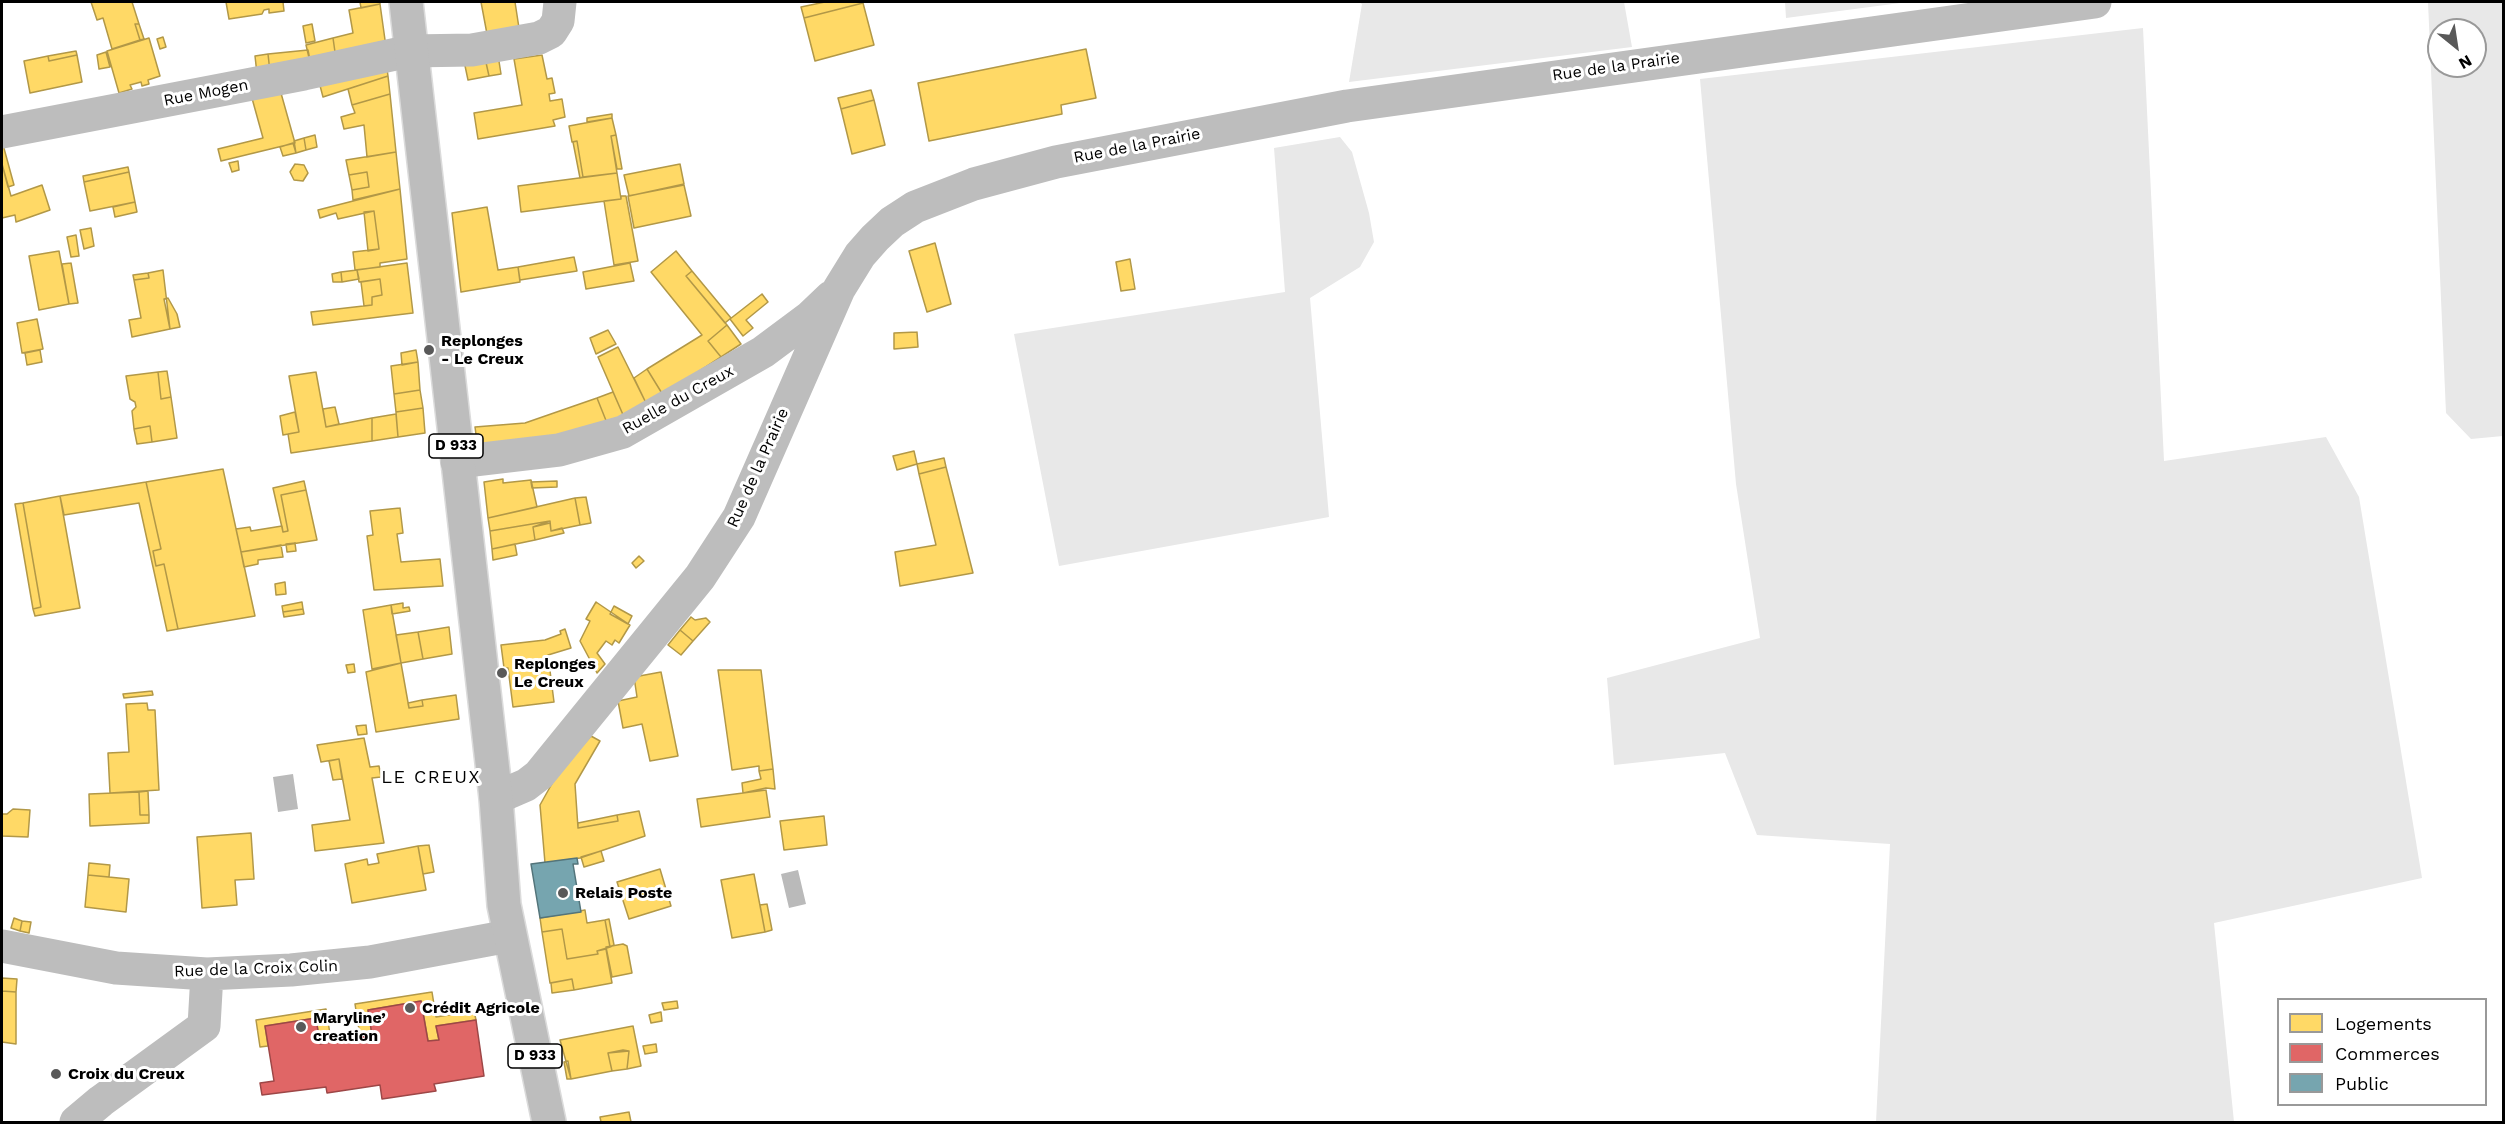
<!DOCTYPE html>
<meta charset="utf-8">
<style>
body{margin:0}
#map{position:relative;width:2505px;height:1124px;overflow:hidden;background:#fff;font-family:"Work Sans",sans-serif}
canvas{display:block}
.frame{position:absolute;inset:0;border:3px solid #000;pointer-events:none}
.legend{position:absolute;left:2277px;top:998px;width:210px;height:108px;box-sizing:border-box;background:#fff;border:2px solid #999;margin:0;padding:8px 10px;list-style:none;font-size:18px;color:#000}
.legend li{display:flex;align-items:center;gap:12px;height:30px}
.legend b{width:30px;border:2px solid #999}
.north{position:absolute;left:2427px;top:18px;width:60px;height:60px;box-sizing:border-box;background:#fff;border:2px solid #999;border-radius:50%;rotate:150deg;font-size:16px;font-weight:700;line-height:24px;text-align:center;color:#000}
.north::after{content:'';display:block;margin:auto;width:21px;height:27px;background:#595959;clip-path:polygon(50% 0,100% 100%,50% 72%,0 100%)}
</style>
<div id="map">
<canvas width="2505" height="1124"></canvas>
<div class="frame"></div>
<ul class="legend">
<li><b style="height:16px;background:#ffd966"></b>Logements</li>
<li><b style="height:16px;background:#e06666"></b>Commerces</li>
<li><b style="height:16px;background:#76a5af"></b>Public</li>
</ul>
<div class="north">N</div>
</div>
<script>
const ctx = document.querySelector('canvas').getContext('2d');
ctx.lineJoin = 'round';
function fillPath(path, color) {
  ctx.fillStyle = color;
  ctx.fill(path, 'evenodd');
}
function toPath(rows) {
  const path = new Path2D();
  for (const r of rows) {
    path.moveTo(r[0], r[1]);
    for (let i = 2; i < r.length; i += 2) path.lineTo(r[i], r[i + 1]);
  }
  return path;
}
function trace(path, color, width, dash) {
  ctx.strokeStyle = color;
  ctx.lineWidth = width;
  ctx.lineCap = dash ? 'butt' : 'round';
  ctx.setLineDash(dash || []);
  ctx.stroke(path);
}
function label(font, color, halo, rows, align = 'center') {
  ctx.font = font + ' "Work Sans",sans-serif';
  ctx.lineWidth = 6;
  ctx.setLineDash([]);
  ctx.textBaseline = 'middle';
  ctx.strokeStyle = halo;
  ctx.fillStyle = color;
  for (const [text, x, y, turn = 0] of rows) {
    ctx.save();
    ctx.translate(x, y);
    ctx.rotate((+turn || 0) * Math.PI / 180);
    ctx.textAlign = isNaN(turn) ? turn : align;
    if (halo) ctx.strokeText(text, 0, 0);
    ctx.fillText(text, 0, 0);
    ctx.restore();
  }
}
fillPath(toPath([
 [1359,2,1624,2,1632,47,1349,82,1362,4],
 [1785,2,1908,2,1786,18],
 [2428,2,2503,2,2503,436,2471,439,2446,413],
 [2439,30,2475,30,2475,66,2439,66],
 [2143,28,2164,461,2326,437,2359,497,2422,878,2214,923,2234,1122,1876,1122,1890,844,1757,835,1725,753,1614,765,1607,678,1760,638,1736,484,1700,79],
 [1340,137,1352,152,1369,213,1374,242,1360,267,1310,298,1329,517,1059,566,1014,334,1285,292,1274,148]
]), '#e8e8e8');
fillPath(toPath([
 [293,774,298,809,278,812,273,777],
 [798,870,806,904,789,908,781,874]
]), '#bababa');
const homes = toPath([
 [91,2,132,2,139,24,135,24,140,40,112,49,103,18,97,20,91,2],
 [226,2,283,2,284,11,269,13,269,9,264,10,262,14,229,19,226,2],
 [360,2,380,2,380,4,361,8,360,2],
 [481,2,515,2,519,28,487,34,481,2],
 [825,2,863,2,863,3,804,18,801,7,825,2],
 [863,3,874,45,815,61,804,18,863,3],
 [380,4,386,47,336,59,333,38,353,33,349,10,380,4],
 [135,24,139,24,144,39,140,40,135,24],
 [312,24,315,41,306,43,303,26,312,24],
 [163,37,166,47,160,49,157,39,163,37],
 [149,38,160,76,148,80,149,84,142,86,141,82,130,85,132,89,119,93,107,51,149,38],
 [333,38,336,59,311,66,306,45,333,38],
 [1086,49,1096,98,1061,105,1062,114,929,141,918,83,1086,49],
 [308,50,311,66,270,72,268,54,308,50],
 [76,51,77,55,49,61,48,56,76,51],
 [106,52,110,67,99,69,97,55,106,52],
 [268,54,270,72,257,74,255,56,268,54],
 [77,55,82,82,30,93,24,61,48,56,49,61,77,55],
 [498,55,501,74,489,76,485,58,498,55],
 [542,55,547,79,552,78,555,93,549,94,550,101,562,99,565,117,553,120,555,126,478,139,474,113,522,105,514,59,542,55],
 [485,58,489,76,468,80,464,61,485,58],
 [386,62,388,76,323,97,318,78,386,62],
 [388,76,390,94,352,105,348,89,388,76],
 [279,86,295,143,221,161,218,149,263,138,250,91,279,86],
 [871,90,874,100,841,109,838,98,871,90],
 [390,94,396,152,367,157,364,125,344,129,341,117,355,113,352,105,390,94],
 [874,100,885,145,852,154,841,109,874,100],
 [612,114,612,118,587,122,587,118,612,114],
 [612,118,616,135,611,136,617,173,583,177,577,141,572,142,569,126,612,118],
 [315,135,317,147,306,150,304,138,315,135],
 [616,135,622,169,617,169,611,136,616,135],
 [304,138,306,150,296,153,294,141,304,138],
 [2,141,14,185,8,187,2,164,2,141],
 [577,141,583,177,580,178,573,142,577,141],
 [293,143,296,153,283,156,280,147,293,143],
 [396,152,400,189,353,200,352,190,369,187,367,172,349,175,346,160,396,152],
 [238,161,239,170,232,172,229,163,238,161],
 [2,164,11,196,42,185,50,210,16,222,15,215,2,218,2,164],
 [295,164,304,165,308,173,303,181,294,180,290,172,295,164],
 [680,164,684,184,629,196,624,175,680,164],
 [128,167,129,172,84,182,83,176,128,167],
 [129,172,135,202,90,211,84,182,129,172],
 [367,172,369,187,352,190,349,175,367,172],
 [617,173,621,199,521,212,518,186,617,173],
 [684,185,691,216,634,228,628,196,684,185],
 [400,189,407,259,380,263,380,267,355,270,353,252,379,249,374,211,338,219,336,213,320,218,318,210,400,189],
 [621,196,626,196,638,261,614,265,604,201,621,199,621,196],
 [135,202,137,212,115,217,113,207,135,202],
 [487,207,498,270,518,267,520,282,461,292,452,213,487,207],
 [374,211,379,249,368,251,364,212,374,211],
 [91,228,94,246,84,249,80,230,91,228],
 [76,235,79,256,71,257,67,237,76,235],
 [935,243,951,304,927,312,909,251,935,243],
 [59,251,69,304,39,310,29,256,59,251],
 [676,251,692,271,686,276,727,325,708,341,721,357,663,395,647,369,702,335,651,272,676,251],
 [574,257,577,271,520,280,518,267,574,257],
 [1130,259,1135,289,1121,291,1116,262,1130,259],
 [71,263,78,303,69,304,62,264,71,263],
 [407,263,413,313,313,325,311,312,372,305,372,297,382,295,380,279,359,282,357,270,407,263],
 [630,263,634,281,586,289,583,272,630,263],
 [163,270,170,329,132,337,129,320,141,318,134,280,149,278,148,273,163,270],
 [357,270,359,279,342,282,341,272,357,270],
 [692,271,731,318,725,323,686,276,692,271],
 [341,272,342,282,333,282,332,274,341,272],
 [148,273,149,278,134,280,133,275,148,273],
 [380,279,382,295,372,297,372,305,364,306,361,282,380,279],
 [762,294,768,302,746,320,753,328,743,336,730,319,762,294],
 [168,298,177,314,180,327,170,329,164,299,168,298],
 [37,319,43,349,22,353,17,323,37,319],
 [727,325,741,344,721,357,708,341,727,325],
 [608,330,616,344,596,354,590,338,608,330],
 [917,332,918,347,894,349,894,333,917,332],
 [618,347,647,405,624,417,598,357,618,347],
 [40,350,42,362,27,365,25,353,40,350],
 [416,350,418,362,402,365,401,353,416,350],
 [418,362,420,390,394,394,391,366,418,362],
 [647,369,663,395,647,405,634,378,647,369],
 [167,371,171,397,161,399,158,372,167,371],
 [158,372,161,399,171,397,177,438,152,442,150,426,134,429,132,411,136,407,135,402,130,399,126,376,158,372],
 [316,372,326,427,372,418,372,441,291,453,288,434,299,432,289,376,316,372],
 [420,390,423,408,396,412,394,394,420,390],
 [613,392,624,417,607,423,597,398,613,392],
 [597,398,607,423,532,444,478,449,475,427,525,423,597,398],
 [335,407,339,424,326,427,323,409,335,407],
 [423,408,425,433,398,437,396,412,423,408],
 [295,412,299,432,283,435,280,416,295,412],
 [396,414,398,437,372,441,372,418,396,414],
 [150,426,152,442,137,444,134,429,150,426],
 [914,451,917,464,897,470,893,456,914,451],
 [944,458,946,467,919,474,917,464,944,458],
 [946,467,973,573,900,586,895,552,936,545,919,474,946,467],
 [223,469,255,616,178,629,164,564,156,566,153,551,161,549,146,482,223,469],
 [503,479,503,483,531,480,537,507,488,518,484,482,503,479],
 [304,481,306,490,281,495,288,531,283,532,273,488,304,481],
 [557,481,557,487,532,488,531,482,557,481],
 [146,482,161,549,153,551,156,566,164,564,178,629,167,631,139,503,64,515,60,496,146,482],
 [306,490,317,540,241,552,236,529,250,527,251,531,282,526,283,532,288,531,281,495,306,490],
 [60,496,80,608,35,616,33,609,41,607,23,503,60,496],
 [586,497,591,523,580,525,575,498,586,497],
 [575,498,580,525,551,531,550,521,490,531,488,518,575,498],
 [23,503,41,607,33,609,15,504,23,503],
 [400,508,403,533,397,534,401,562,440,559,443,586,374,590,367,536,373,535,370,511,400,508],
 [550,521,533,527,535,540,492,549,490,531,550,521],
 [550,523,551,531,562,528,564,533,535,540,533,527,550,523],
 [295,543,296,551,287,552,286,544,295,543],
 [515,544,517,555,493,560,492,549,515,544],
 [281,545,283,557,258,560,258,564,244,567,241,552,281,545],
 [639,556,644,561,636,568,632,563,639,556],
 [285,582,286,594,276,595,275,584,285,582],
 [302,602,303,609,283,612,282,606,302,602],
 [596,602,630,625,619,643,615,640,612,645,606,641,597,653,605,664,597,673,580,641,590,621,586,619,596,602],
 [403,603,403,608,409,607,410,611,392,614,391,605,403,603],
 [391,605,401,663,372,669,363,610,391,605],
 [614,606,632,616,628,624,610,614,614,606],
 [303,609,304,614,284,617,283,612,303,609],
 [691,617,695,620,706,618,710,622,693,641,680,630,691,617],
 [449,627,452,654,423,659,418,632,449,627],
 [565,629,571,648,548,655,554,702,513,707,508,668,504,668,501,645,545,640,561,634,560,631,565,629],
 [680,630,693,641,681,655,668,645,680,630],
 [418,632,423,659,401,663,396,635,418,632],
 [401,663,409,708,423,706,422,700,456,695,459,719,376,732,366,672,401,663],
 [354,664,355,672,348,673,346,665,354,664],
 [718,670,761,670,773,769,759,771,759,766,732,770,718,670],
 [661,672,678,756,650,761,642,724,623,728,618,701,637,697,634,677,661,672],
 [152,691,153,695,124,698,123,694,152,691],
 [422,700,423,706,409,708,408,703,422,700],
 [147,703,148,710,155,710,159,790,110,793,108,753,129,752,126,704,147,703],
 [366,725,367,734,358,735,356,726,366,725],
 [591,736,600,741,575,784,578,828,618,821,617,815,639,811,645,836,580,858,545,863,540,805,559,771,591,736],
 [364,738,370,767,379,766,381,777,372,778,384,843,315,851,312,825,350,820,339,759,321,762,317,745,364,738],
 [339,759,342,779,333,780,329,761,339,759],
 [773,769,775,789,766,788,743,793,742,783,761,779,759,771,773,769],
 [766,790,770,817,701,827,697,799,766,790],
 [148,791,149,815,140,815,139,792,148,791],
 [139,792,140,815,149,815,149,823,90,826,89,794,139,792],
 [13,809,30,810,28,837,2,836,2,814,7,814,13,809],
 [617,815,618,821,578,828,578,823,617,815],
 [824,816,827,845,784,850,780,821,824,816],
 [251,833,254,879,235,880,237,905,202,908,197,837,251,833],
 [429,845,434,872,423,874,418,846,429,845],
 [418,846,426,890,352,903,345,864,367,859,368,865,379,863,377,854,418,846],
 [601,851,604,861,584,867,581,857,601,851],
 [89,863,110,865,109,877,88,875,89,863],
 [660,869,671,906,629,919,617,882,660,869],
 [754,874,765,932,732,938,721,880,754,874],
 [88,875,129,879,126,912,85,907,88,875],
 [767,904,772,930,765,932,760,905,767,904],
 [585,910,587,923,605,920,610,947,597,951,598,954,567,959,562,929,542,932,540,918,585,910],
 [14,918,22,921,20,931,11,928,14,918],
 [609,919,614,945,610,947,605,920,609,919],
 [22,921,31,922,29,933,20,931,22,921],
 [562,929,567,959,598,954,597,951,606,949,612,983,574,990,572,979,550,983,542,932,562,929],
 [623,944,627,946,632,973,612,977,606,947,623,944],
 [2,978,17,979,16,992,2,991,2,978],
 [572,979,574,990,552,993,551,983,572,979],
 [2,991,16,992,16,1044,2,1042,2,991],
 [432,992,436,1017,474,1011,476,1020,436,1026,439,1040,428,1041,421,1001,368,1010,372,1035,320,1044,316,1018,265,1026,268,1046,260,1047,256,1020,326,1009,330,1034,359,1030,355,1004,432,992],
 [677,1001,678,1008,664,1010,662,1003,677,1001],
 [661,1012,662,1021,651,1023,649,1015,661,1012],
 [633,1026,641,1066,627,1069,629,1051,623,1050,608,1053,612,1071,571,1079,560,1040,633,1026],
 [656,1044,657,1052,645,1054,643,1046,656,1044],
 [629,1051,627,1069,612,1071,608,1053,629,1051],
 [568,1061,571,1079,567,1079,564,1062,568,1061],
 [629,1112,631,1122,601,1122,600,1117,629,1112]
]);
fillPath(homes, '#ffd966');
trace(homes, '#b29847', 1.5);
const shops = toPath([
 [421,1001,428,1041,439,1040,436,1026,476,1020,484,1076,434,1084,436,1091,382,1099,380,1085,327,1093,326,1087,262,1095,260,1083,274,1081,265,1026,316,1018,320,1044,372,1035,368,1010,421,1001]
]);
fillPath(shops, '#e06666');
trace(shops, '#9d4747', 1.5);
const public = toPath([
 [577,858,578,864,573,864,581,912,540,918,531,864,577,858]
]);
fillPath(public, '#76a5af');
trace(public, '#53747a', 1.5);
const major = toPath([
 [406,2,496,798,504,905,549,1122]
]);
trace(major, '#dbdbdb', 36);
trace(toPath([
 [2,132,304,74,410,51,472,50,539,38,551,32,558,21,560,2],
 [457,462,559,450,623,432,763,352,810,317,831,297],
 [496,798,526,785,539,775,700,577,739,517,839,289,860,255,875,238,892,222,915,207,974,184,1056,162,1347,106,2095,2],
 [2,946,116,968,207,974,291,970,370,962,509,936],
 [76,1122,101,1101,204,1026,207,974]
]), '#bdbdbd', 33);
trace(major, '#bdbdbd', 33);
for (const [x, y, r, color] of [
 [429,350,6,"#595959"],
 [502,673,6,"#595959"],
 [563,893,6,"#595959"],
 [410,1008,6,"#595959"],
 [301,1027,6,"#595959"],
 [56,1074,6,"#595959"]
]) {
  const dot = new Path2D();
  dot.arc(x, y, r, 0, 2 * Math.PI);
  ctx.fillStyle = color;
  ctx.fill(dot);
  trace(dot, '#fff', 2);
}
for (const [x, y, w] of [
 [456,446,54],
 [535,1056,54]
]) {
  const box = new Path2D();
  box.roundRect(x - w / 2, y - 12, w, 24, 4.5);
  ctx.fillStyle = '#fff';
  ctx.fill(box);
  trace(box, '#000', 1.5);
}
label('bold 15px', '#000', null, [
 ["D 933",456,446],
 ["D 933",535,1056]
]);
label('16px', '#000', '#fff', [
 ["Rue de la Prairie",1616,67,-8],
 ["Rue Mogen",206,93,-11],
 ["Rue de la Prairie",1137,146,-11],
 ["Ruelle du Creux",678,400,-29],
 ["Rue de la Prairie",758,468,-66],
 ["Rue de la Croix Colin",256,969,-2]
]);
label('bold 16px', '#000', '#fff', [
 ["Replonges",441,341],
 ["- Le Creux",441,359],
 ["Replonges",514,664],
 ["Le Creux",514,682],
 ["Relais Poste",575,893],
 ["Crédit Agricole",422,1008],
 ["Maryline’",313,1018],
 ["creation",313,1036],
 ["Croix du Creux",68,1074]
], 'left');
ctx.letterSpacing = '1.5px';
label('18px', '#000', '#fff', [
 ["LE CREUX",431,778]
]);
ctx.letterSpacing = '0px';
</script>
